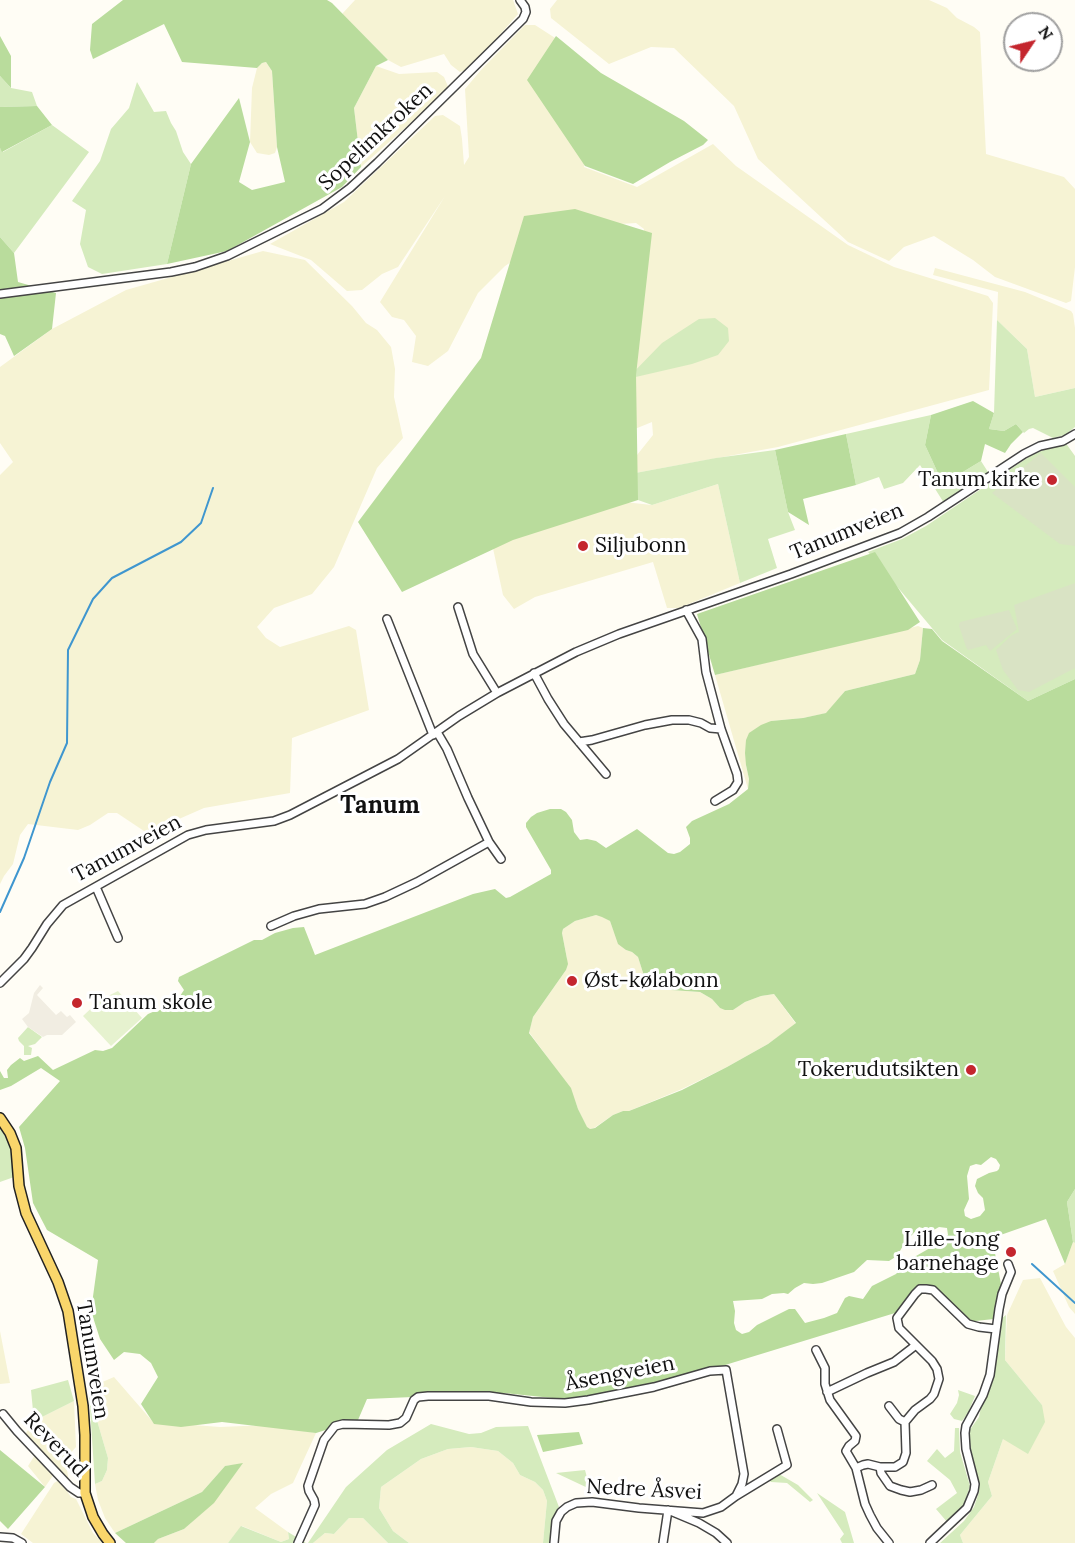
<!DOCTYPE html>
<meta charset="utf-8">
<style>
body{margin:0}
#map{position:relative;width:1075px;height:1543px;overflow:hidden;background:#fffdf5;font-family:Lora,serif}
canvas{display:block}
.north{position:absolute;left:1003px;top:12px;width:60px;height:60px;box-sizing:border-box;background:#fff;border:2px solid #a0a0a0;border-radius:50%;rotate:55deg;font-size:16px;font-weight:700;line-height:24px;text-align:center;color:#111}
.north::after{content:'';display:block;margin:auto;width:21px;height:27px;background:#c4262e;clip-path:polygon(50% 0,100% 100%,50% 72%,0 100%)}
</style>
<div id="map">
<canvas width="1075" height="1543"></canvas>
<div class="north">N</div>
</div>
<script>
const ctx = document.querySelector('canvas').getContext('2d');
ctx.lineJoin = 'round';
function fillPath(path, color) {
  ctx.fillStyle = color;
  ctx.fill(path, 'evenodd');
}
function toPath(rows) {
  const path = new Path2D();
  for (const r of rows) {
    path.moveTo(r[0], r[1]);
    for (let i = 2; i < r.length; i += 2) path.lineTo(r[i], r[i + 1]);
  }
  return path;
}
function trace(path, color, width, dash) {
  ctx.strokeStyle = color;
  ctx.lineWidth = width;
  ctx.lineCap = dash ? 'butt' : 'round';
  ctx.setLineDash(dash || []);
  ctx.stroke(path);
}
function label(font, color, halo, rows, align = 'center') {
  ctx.font = font + ' Lora,serif';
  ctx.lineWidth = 6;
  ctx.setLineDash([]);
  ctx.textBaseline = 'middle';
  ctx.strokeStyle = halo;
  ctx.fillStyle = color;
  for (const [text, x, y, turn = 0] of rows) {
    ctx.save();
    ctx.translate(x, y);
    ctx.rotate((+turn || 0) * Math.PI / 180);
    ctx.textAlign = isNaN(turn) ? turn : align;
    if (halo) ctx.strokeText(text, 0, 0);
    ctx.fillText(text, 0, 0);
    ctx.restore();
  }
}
fillPath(toPath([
 [355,0,513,0,518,14,470,69,460,72,451,65,444,54,401,67,388,60,342,14],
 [557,0,929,0,947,8,957,18,974,27,980,32,986,154,1064,177,1075,189,1075,267,1071,301,1066,303,995,277,973,260,934,236,904,247,889,261,848,242,758,159,734,106,674,48,651,47,609,64,551,18,550,9],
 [525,25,535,25,566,45,600,81,584,167,637,187,713,144,736,166,848,245,894,267,988,296,993,303,989,390,778,447,630,474,633,460,653,435,652,422,603,442,637,310,644,229,636,223,604,225,525,253,505,266,478,293,448,351,428,366,412,362,416,336,404,320,392,317,380,302,445,196,398,267,382,274,362,290,347,291,311,260,270,244,344,202,435,116,443,115,460,126,462,139,464,165,469,157,465,89,481,70],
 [266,62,272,71,277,147,275,153,269,155,257,153,250,142,252,88,257,68,262,63],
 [376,66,399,74,437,72,444,77,449,89,361,167,354,108],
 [263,251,305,260,352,306,366,323,377,330,391,347,395,369,394,397,403,438,377,468,334,567,312,594,274,608,257,627,266,638,280,647,349,626,356,630,369,710,292,738,290,793,204,808,147,833,117,813,108,813,90,825,78,830,28,824,20,835,13,864,4,876,0,884,0,475,13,462,0,443,0,367,52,329,126,290],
 [935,268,1025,292,1071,311,1073,314,1075,328,1075,388,1035,397,1027,349,997,320,998,292,933,275],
 [718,484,740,583,679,608,667,608,653,562,535,597,514,609,503,595,491,539,624,502,652,505],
 [918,626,923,628,920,660,915,674,845,691,827,713,803,718,771,721,746,740,746,765,749,779,748,789,715,675],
 [596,915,602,916,610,921,614,932,626,950,632,952,638,957,645,979,671,990,700,992,712,999,720,1008,733,1010,745,1002,761,996,774,994,796,1024,768,1044,727,1067,682,1089,629,1111,623,1111,613,1115,594,1128,590,1129,587,1128,578,1109,570,1088,529,1032,533,1017,566,970,567,959,562,933,563,929,575,921],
 [1073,1242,1075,1243,1075,1314,1069,1307,1053,1271,1065,1264],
 [1040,1278,1066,1327,1075,1338,1075,1543,963,1543,960,1535,992,1496,988,1482,1003,1439,1042,1405,1005,1360,1007,1315,1023,1280],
 [0,1331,10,1383,0,1384],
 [114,1377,153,1422,220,1427,268,1425,316,1433,293,1483,271,1494,255,1508,288,1532,289,1539,281,1542,242,1526,228,1543,154,1543,158,1539,184,1529,213,1503,242,1464,225,1466,202,1492,115,1533,105,1518,98,1500,95,1484,102,1481,107,1470,108,1458,89,1393,100,1383],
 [74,1401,76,1447,66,1458,66,1464,69,1482,24,1436,34,1421],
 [471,1447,498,1451,513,1463,520,1475,535,1482,543,1490,547,1501,543,1543,409,1543,393,1531,379,1508,381,1487,421,1459,448,1449],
 [35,1455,54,1474,45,1487,28,1466],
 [59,1480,71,1497,76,1499,93,1533,103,1543,33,1543,21,1534,54,1483],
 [349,1518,363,1518,388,1543,313,1543,325,1533,334,1534]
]), '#f6f3d4');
fillPath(toPath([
 [0,76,11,88,32,92,37,106,0,107],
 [137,82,154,112,166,111,171,123,176,131,183,152,191,164,167,264,102,274,88,267,80,244,86,210,72,201,100,161,111,129,129,108],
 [52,125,89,152,14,253,0,237,0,148,3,152],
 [715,318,728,328,729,341,718,355,692,364,627,379,662,343,699,319],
 [997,320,1027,349,1035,397,1075,388,1075,427,1065,435,1053,438,1033,428,1029,429,1024,433,1016,424,1004,431,989,429,994,413],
 [931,415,925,445,943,484,981,461,988,472,944,503,920,465,903,483,884,489,879,477,856,485,846,434],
 [1065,442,1075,456,1075,679,1028,701,942,640,868,552,902,539,926,526,1033,454],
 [775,450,788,512,795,530,768,539,777,568,740,583,718,484,652,505,638,500,630,474,716,458],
 [28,1027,42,1037,35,1044,28,1046,32,1048,31,1055,24,1055,24,1046,19,1041,18,1038],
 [2,1128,8,1137,12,1152,14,1177,0,1182,0,1129],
 [1075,1189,1075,1243,1073,1242,1067,1202],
 [1006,1315,1005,1360,1042,1405,1045,1422,1028,1454,1003,1439,988,1482,992,1496,960,1535,963,1543,940,1543,964,1521,974,1507,979,1492,978,1480,969,1442,969,1431,979,1417,981,1407,987,1396,994,1371,1002,1318],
 [68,1380,74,1401,34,1421,31,1390],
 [958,1390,975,1396,968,1413,962,1421,954,1419,950,1414,957,1403,959,1395],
 [89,1393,108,1458,107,1470,102,1481,95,1484],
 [431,1424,469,1434,481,1433,496,1427,528,1426,559,1507,555,1515,550,1543,543,1543,547,1501,543,1490,535,1482,520,1475,513,1463,498,1451,471,1447,448,1449,421,1459,381,1487,379,1508,393,1531,409,1543,388,1543,363,1518,349,1518,334,1534,325,1533,313,1543,308,1543,346,1487,387,1450],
 [955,1428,959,1428,960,1452,970,1486,962,1510,948,1523,936,1509,957,1493,950,1480,927,1461,937,1449,945,1458,954,1451],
 [585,1470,590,1489,556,1473],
 [779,1474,798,1485,813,1500,810,1502,787,1483,771,1482,768,1479],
 [817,1493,845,1512,854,1543,842,1543,840,1539,844,1534],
 [241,1526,281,1542,289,1539,288,1532,306,1543,228,1543]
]), '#d5ebbd');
fillPath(toPath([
 [123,0,327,0,332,3,388,60,376,66,354,108,361,167,342,187,227,251,167,264,191,164,239,98,250,142,239,182,252,190,285,182,277,147,272,71,266,62,262,63,257,68,182,62,164,24,93,59,90,50,92,24],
 [0,36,11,56,11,88,0,76],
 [556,36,601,73,684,121,708,140,703,145,670,162,633,184,585,166,527,80],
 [37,106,52,125,2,152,0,148,0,107],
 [575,209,652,233,636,375,638,500,513,540,402,592,358,522,481,358,524,216],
 [0,237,14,253,18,282,56,293,52,329,14,356,5,336,0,334],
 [973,401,994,413,989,429,1004,431,1016,424,1023,432,1011,444,1005,453,985,444,981,461,943,484,925,445,931,415],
 [846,434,856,485,803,499,809,525,788,512,775,450],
 [875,552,920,622,908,630,715,675,697,614],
 [923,628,932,629,942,641,1028,701,1075,679,1075,1189,1067,1202,1073,1242,1065,1264,1046,1219,992,1238,1001,1284,994,1319,966,1322,931,1288,895,1313,601,1403,504,1393,367,1399,358,1420,316,1433,222,1422,181,1427,154,1424,141,1404,158,1377,151,1363,140,1354,124,1352,114,1360,100,1339,91,1311,98,1260,47,1230,33,1203,25,1148,19,1127,60,1081,41,1068,11,1086,0,1090,0,1071,4,1078,8,1078,7,1070,11,1065,20,1058,24,1061,38,1056,53,1070,95,1050,103,1051,112,1048,148,1014,155,1011,166,1009,176,1002,184,990,178,981,179,977,254,940,262,940,275,933,293,928,304,927,315,955,473,894,495,889,506,898,510,897,551,874,551,870,526,827,526,823,531,817,537,813,550,809,561,809,566,812,572,820,574,832,580,840,587,839,596,841,606,848,637,829,668,853,674,854,680,852,690,844,690,838,686,827,692,821,729,804,748,789,749,779,746,765,745,753,746,740,749,733,761,725,771,721,803,718,826,713,845,691,915,674,920,660],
 [596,915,602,917,610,921,618,944,626,950,632,952,638,957,645,979,671,990,700,992,712,999,720,1008,725,1010,733,1010,745,1002,761,996,774,994,796,1023,768,1044,727,1067,682,1090,629,1111,623,1111,613,1115,595,1128,590,1129,587,1127,578,1109,571,1088,529,1033,533,1017,566,970,568,964,567,959,562,933,563,929,575,921],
 [991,1157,996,1159,1000,1165,999,1169,997,1171,989,1173,977,1179,975,1186,978,1193,983,1198,985,1210,980,1216,971,1219,965,1216,964,1210,969,1199,967,1176,970,1166,976,1164,981,1165],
 [919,1227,932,1231,939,1227,947,1228,948,1235,944,1240,909,1260,896,1274,872,1286,863,1299,849,1296,845,1298,837,1313,824,1318,805,1323,795,1309,789,1309,757,1325,749,1332,742,1334,736,1330,734,1323,735,1311,733,1301,762,1299,772,1294,784,1293,788,1294,795,1288,804,1283,813,1284,822,1283,854,1272,867,1260,889,1261,897,1256,904,1244],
 [579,1432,583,1444,543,1452,537,1435],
 [0,1450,45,1487,8,1529,0,1521],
 [243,1463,214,1503,184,1529,158,1539,154,1543,126,1543,115,1533,202,1492,225,1466]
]), '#b9dc9c');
fillPath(toPath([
 [1041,453,1075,487,1075,546,1060,544,992,493],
 [1075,583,1075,668,1029,692,1018,690,1003,670,996,650,1012,635,1019,632,1014,605],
 [1009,610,1017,629,990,651,986,645,968,650,966,647,959,626,960,622]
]), '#d9e3c4');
fillPath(toPath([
 [118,991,142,1018,111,1046,83,1016,100,1000]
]), '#e6f2cf');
fillPath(toPath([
 [40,985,43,988,37,995,56,1015,61,1011,67,1017,70,1015,76,1022,62,1035,47,1035,43,1037,28,1027,22,1019,29,1013,34,993]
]), '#f1ede2');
trace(toPath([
 [0,912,24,858,50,782,67,743,68,650,93,599,112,578,181,542,201,523,213,488],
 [1032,1264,1075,1303]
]), '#3f96cf', 2);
const minor = toPath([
 [0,294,171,272,195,267,227,256,322,209,350,188,377,163,523,19,526,12,525,7,520,0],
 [458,607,473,654,497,693],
 [686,610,702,639,706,672,721,729,737,774,738,782,733,790,715,801],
 [387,619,433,735],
 [534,673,548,699,564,724,606,774],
 [437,732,447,749,468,798,489,842,501,859],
 [579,742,592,740,645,725,672,720,689,720,701,723,710,728,721,729],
 [96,887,118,938],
 [271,926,294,916,319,909,365,904,385,897,417,882,489,842],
 [0,983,24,959,32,948,47,924,63,905,188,835,206,830,274,821,290,815,398,759,459,716,497,693,576,652,619,634,791,574,900,533,928,517,1024,454,1040,446,1063,441,1075,434],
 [816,1350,825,1368,825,1384,830,1400,856,1436,855,1441,849,1446,846,1451,856,1468],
 [827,1392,867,1373,894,1362,916,1345],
 [889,1406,899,1419,905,1422],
 [3,1414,17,1431,70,1487,79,1493,85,1493],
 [880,1467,881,1473,890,1486,901,1490,910,1492,921,1490,932,1485],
 [736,1496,787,1465,777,1429],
 [0,1537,13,1538,22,1543],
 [298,1543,315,1505,314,1500,309,1491,308,1486,324,1440,335,1426,343,1424,389,1425,400,1423,406,1418,414,1400,418,1397,428,1396,489,1396,531,1402,565,1403,588,1400,654,1387,710,1371,726,1370,744,1474,742,1484,736,1496,721,1507,703,1513,639,1508,592,1502,576,1503,567,1507,561,1512,556,1521,554,1543],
 [663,1543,668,1510,699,1523,716,1533,727,1543],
 [889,1543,877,1528,870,1515,865,1504,856,1468,863,1465,868,1464,880,1467,895,1467,903,1462,906,1453,905,1422,915,1410,930,1399,934,1394,939,1379,937,1369,932,1361,899,1328,897,1318,915,1294,920,1289,926,1289,933,1290,968,1324,979,1327,996,1329],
 [930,1543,967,1508,974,1491,975,1484,966,1449,965,1433,966,1426,983,1395,990,1375,999,1309,1002,1294,1011,1272,1008,1264]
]);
const major = toPath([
 [0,1118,10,1133,16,1148,19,1186,26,1213,58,1282,68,1311,83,1406,85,1435,85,1493,93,1517,103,1534,110,1543]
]);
trace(minor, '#444', 10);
trace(major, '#222', 12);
trace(minor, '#fff', 7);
trace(major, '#f9d66b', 9);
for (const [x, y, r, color] of [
 [1052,480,6,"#c4262e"],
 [583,546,6,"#c4262e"],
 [572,981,6,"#c4262e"],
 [77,1003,6,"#c4262e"],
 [971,1070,6,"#c4262e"],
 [1011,1252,6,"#c4262e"]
]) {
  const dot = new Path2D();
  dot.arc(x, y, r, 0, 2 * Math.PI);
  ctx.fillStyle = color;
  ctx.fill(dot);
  trace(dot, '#fff', 2);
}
label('21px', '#111', '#fff', [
 ["Sopelimkroken",376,137,-43],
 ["Tanumveien",847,532,-22],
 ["Tanumveien",127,849,-28],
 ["Tanumveien",92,1360,81],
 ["Åsengveien",620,1374,-11],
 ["Reverud",55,1445,46],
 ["Nedre Åsvei",644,1490,3]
]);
label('21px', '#111', '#fff', [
 ["Tanum kirke",1040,480],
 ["Siljubonn",595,546,"left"],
 ["Øst-kølabonn",584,981,"left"],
 ["Tanum skole",89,1003,"left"],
 ["Tokerudutsikten",959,1070],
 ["Lille-Jong",999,1240],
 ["barnehage",999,1264]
], 'right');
label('bold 24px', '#111', '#fff', [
 ["Tanum",380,806]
]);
</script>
